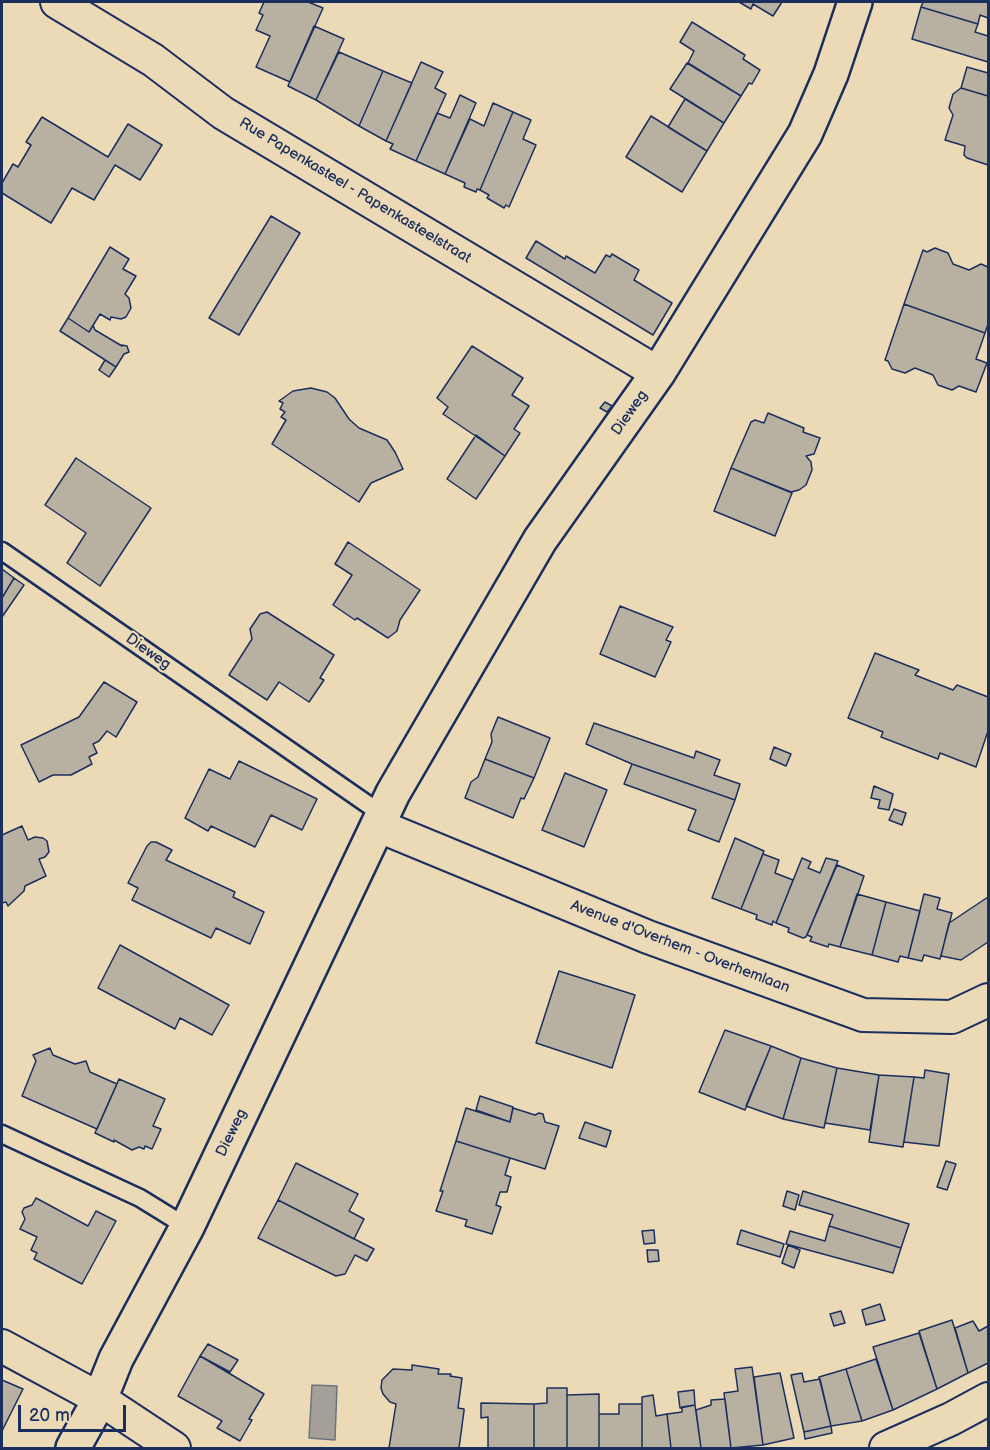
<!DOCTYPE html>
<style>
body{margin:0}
#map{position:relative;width:990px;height:1450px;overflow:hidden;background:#ecdab7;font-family:"Balsamiq Sans",sans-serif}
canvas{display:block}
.frame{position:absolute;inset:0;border:3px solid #1b2f5e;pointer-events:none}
.scale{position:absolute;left:18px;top:1405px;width:108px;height:27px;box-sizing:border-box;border:3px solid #1b2f5e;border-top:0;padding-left:8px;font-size:18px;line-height:21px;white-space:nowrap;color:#1b2f5e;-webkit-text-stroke:4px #ecdab7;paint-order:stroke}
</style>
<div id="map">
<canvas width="990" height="1450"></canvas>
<div class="frame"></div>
<div class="scale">20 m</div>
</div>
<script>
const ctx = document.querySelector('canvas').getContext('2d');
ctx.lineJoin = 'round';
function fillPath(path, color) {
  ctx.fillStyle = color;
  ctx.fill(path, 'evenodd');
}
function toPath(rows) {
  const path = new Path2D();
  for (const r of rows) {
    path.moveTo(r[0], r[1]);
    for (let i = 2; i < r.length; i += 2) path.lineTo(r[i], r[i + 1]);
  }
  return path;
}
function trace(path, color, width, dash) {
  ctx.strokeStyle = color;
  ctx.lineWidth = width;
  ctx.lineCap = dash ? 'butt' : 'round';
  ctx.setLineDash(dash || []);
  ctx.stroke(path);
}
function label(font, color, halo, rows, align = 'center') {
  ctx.font = font + ' "Balsamiq Sans",sans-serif';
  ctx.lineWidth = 4.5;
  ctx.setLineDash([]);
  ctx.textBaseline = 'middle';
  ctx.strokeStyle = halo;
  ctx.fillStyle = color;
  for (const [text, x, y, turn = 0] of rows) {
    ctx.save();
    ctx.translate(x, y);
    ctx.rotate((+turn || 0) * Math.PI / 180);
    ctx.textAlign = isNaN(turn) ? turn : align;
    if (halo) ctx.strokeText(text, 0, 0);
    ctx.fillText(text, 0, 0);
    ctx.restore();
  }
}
const water = toPath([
 [312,1385,337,1386,335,1440,309,1438,312,1385]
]);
fillPath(water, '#a4a098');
trace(water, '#6d7381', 1.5);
const building = toPath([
 [264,2,308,2,323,8,290,82,256,67,270,36,256,30,263,15,259,13,264,2],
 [739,2,782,2,773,16,753,4,751,9,739,2],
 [923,2,988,2,988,18,980,15,978,24,921,7,923,2],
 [921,7,978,24,975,32,988,36,988,62,912,39,921,7],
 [692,22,745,55,743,59,760,70,752,84,749,83,741,96,688,63,694,51,680,42,692,22],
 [314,26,344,39,316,100,288,86,314,26],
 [339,52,383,71,359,126,316,100,339,52],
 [421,62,443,72,435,88,446,94,416,161,390,149,393,144,386,141,421,62],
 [687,63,741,96,724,123,670,89,687,63],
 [967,67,988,73,988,96,961,88,967,67],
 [383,71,412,83,386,141,359,126,383,71],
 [961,88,988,96,988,165,967,158,964,155,965,146,945,140,953,115,949,108,953,94,961,88],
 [460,95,476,103,445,174,416,161,437,113,450,118,460,95],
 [685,99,724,123,707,151,668,127,685,99],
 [493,103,513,112,480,190,477,189,476,192,464,187,465,183,445,174,470,119,484,126,493,103],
 [513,112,531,120,523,139,536,145,509,207,506,205,504,208,487,198,489,195,480,190,513,112],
 [651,116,707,151,682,192,626,157,651,116],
 [42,117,108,157,128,124,162,145,140,180,115,165,94,200,72,188,51,223,2,193,2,183,13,164,18,167,31,145,26,142,42,117],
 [271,216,300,233,239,335,209,318,271,216],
 [536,241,565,259,566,256,595,273,606,255,610,257,612,254,639,270,634,280,672,303,653,335,526,258,536,241],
 [110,247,129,259,123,269,136,276,125,294,129,298,131,308,126,317,121,319,111,317,110,320,100,314,89,332,68,318,110,247],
 [935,248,948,253,953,264,969,270,981,264,988,267,988,324,985,333,904,304,923,250,927,252,935,248],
 [904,304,985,333,976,359,987,363,976,392,959,386,952,390,938,385,933,375,915,368,905,373,892,369,888,361,885,360,904,304],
 [68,318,89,332,93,325,95,330,122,346,122,345,127,346,129,352,124,354,116,367,60,331,68,318],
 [472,346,523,378,512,395,529,406,514,429,520,433,505,456,443,414,448,407,437,398,472,346],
 [105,360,116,367,109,377,99,370,105,360],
 [311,388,327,392,335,398,349,419,359,428,387,440,395,452,403,469,371,483,359,502,272,444,286,420,281,417,285,412,280,409,283,403,279,401,293,391,311,388],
 [605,402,612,406,607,412,600,408,605,402],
 [768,413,804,428,803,432,820,438,814,454,806,456,811,462,812,470,806,485,799,490,791,492,731,468,751,422,755,420,764,423,768,413],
 [476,435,505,456,476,499,447,479,476,435],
 [76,458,151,508,100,586,67,563,86,533,45,505,76,458],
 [731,468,792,493,775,536,714,511,731,468],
 [348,542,420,590,400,620,397,631,388,638,357,618,355,620,333,605,352,575,335,564,348,542],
 [2,569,14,578,2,598,2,569],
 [14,578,24,585,2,617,2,598,14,578],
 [620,606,673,627,666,640,671,642,655,677,600,654,620,606],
 [267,612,334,655,320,678,324,680,309,702,279,682,267,700,229,675,252,639,250,629,260,614,267,612],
 [875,653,919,670,915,675,953,690,957,685,988,697,988,731,976,767,940,753,938,759,881,737,883,732,848,718,875,653],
 [104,682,137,702,116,737,107,731,99,741,93,744,97,753,89,757,92,764,71,775,53,775,39,782,21,745,79,717,104,682],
 [498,717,550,738,534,778,485,759,492,742,491,734,498,717],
 [594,723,694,758,696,751,720,760,714,775,740,784,735,800,632,764,586,744,594,723],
 [774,747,791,754,786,766,770,759,774,747],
 [485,759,534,778,524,799,521,798,513,818,465,798,471,782,478,777,485,759],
 [239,761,317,799,302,830,271,815,255,847,211,826,208,831,185,818,209,769,230,779,239,761],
 [632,764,735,800,719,842,688,830,696,810,624,784,632,764],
 [565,773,607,790,584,847,542,830,565,773],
 [874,786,893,794,889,810,878,808,880,800,871,798,874,786],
 [894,809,906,813,902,825,889,820,894,809],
 [22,826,28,840,35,837,43,838,47,841,49,852,45,857,39,859,46,876,25,886,24,891,8,906,6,902,2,903,2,835,22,826],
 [735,838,764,851,741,909,712,898,735,838],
 [151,842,156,842,172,850,166,860,235,892,233,897,264,912,250,944,216,928,211,938,132,900,138,888,128,883,147,846,151,842],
 [763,854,779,860,775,873,793,880,776,923,773,921,772,925,756,919,757,915,741,909,763,854],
 [802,858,811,862,808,868,820,873,826,858,838,861,806,937,803,938,788,932,789,928,776,923,802,858],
 [837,865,864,876,840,947,829,944,828,947,810,941,812,937,807,935,837,865],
 [857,894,886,902,872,955,840,947,857,894],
 [924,894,940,898,937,909,952,913,940,959,924,955,922,961,908,958,924,894],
 [988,897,988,942,961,960,941,956,949,923,988,897],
 [886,902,920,911,908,958,900,956,898,962,872,955,886,902],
 [120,945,229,1005,212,1035,180,1018,175,1029,98,988,120,945],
 [559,971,635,995,612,1068,536,1043,559,971],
 [725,1030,771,1046,745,1110,699,1092,725,1030],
 [771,1046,801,1058,783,1119,746,1106,771,1046],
 [50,1048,53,1055,75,1064,86,1061,90,1072,117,1084,97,1129,22,1096,36,1061,33,1055,50,1048],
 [801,1058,837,1068,824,1128,783,1119,801,1058],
 [837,1068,879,1075,870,1130,825,1123,837,1068],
 [925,1070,949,1074,939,1146,904,1142,914,1077,924,1078,925,1070],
 [879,1075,914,1077,903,1147,869,1142,879,1075],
 [119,1079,165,1099,153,1126,161,1129,152,1149,145,1146,144,1149,139,1147,132,1150,114,1140,114,1142,95,1133,119,1079],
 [480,1096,513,1107,510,1122,476,1110,480,1096],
 [466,1108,510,1122,513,1108,535,1115,539,1113,543,1114,545,1122,559,1126,545,1169,456,1141,466,1108],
 [585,1122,611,1131,606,1147,579,1138,585,1122],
 [456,1141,510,1158,505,1175,511,1177,507,1192,500,1192,496,1205,501,1207,492,1234,465,1226,467,1220,436,1211,443,1191,440,1191,456,1141],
 [946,1161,956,1164,947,1190,937,1187,946,1161],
 [296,1163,358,1194,349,1211,364,1219,354,1239,278,1200,296,1163],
 [787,1191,799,1195,795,1210,783,1206,787,1191],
 [803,1191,909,1224,901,1248,829,1226,833,1215,799,1205,803,1191],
 [36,1198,88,1226,96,1211,116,1221,82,1284,34,1259,37,1253,31,1250,37,1237,20,1229,25,1219,22,1212,24,1208,32,1205,36,1198],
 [278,1200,374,1249,367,1261,355,1255,345,1274,336,1276,258,1238,278,1200],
 [829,1226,901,1248,893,1273,786,1244,790,1231,825,1241,829,1226],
 [654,1230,655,1243,644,1244,642,1231,654,1230],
 [741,1230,784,1244,780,1257,737,1244,741,1230],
 [788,1245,800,1250,794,1268,782,1263,788,1245],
 [647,1250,658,1250,659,1261,648,1262,647,1250],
 [880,1304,885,1320,866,1325,862,1310,880,1304],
 [841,1311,845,1323,834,1326,830,1314,841,1311],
 [952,1320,968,1373,937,1389,919,1331,952,1320],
 [973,1321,979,1331,988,1326,988,1363,968,1373,955,1328,973,1321],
 [919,1333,937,1389,893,1410,873,1347,919,1333],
 [208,1344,238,1360,230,1372,200,1356,208,1344],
 [200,1356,264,1394,249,1419,252,1420,240,1441,217,1428,222,1421,178,1396,200,1356],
 [876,1359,893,1410,862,1421,846,1369,876,1359],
 [412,1365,439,1369,438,1374,451,1374,450,1376,462,1378,458,1408,464,1409,464,1411,459,1448,389,1448,396,1404,390,1402,383,1394,381,1388,382,1380,393,1369,412,1370,412,1365],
 [752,1367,763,1445,731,1448,724,1393,738,1391,735,1369,752,1367],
 [846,1369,862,1421,831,1426,819,1377,846,1369],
 [780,1373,794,1438,763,1445,754,1377,780,1373],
 [802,1373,804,1382,820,1379,831,1426,804,1432,791,1375,802,1373],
 [2,1380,23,1389,2,1431,2,1380],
 [547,1388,567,1388,567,1448,534,1448,534,1404,547,1403,547,1388],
 [694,1390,695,1405,680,1408,678,1392,694,1390],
 [599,1394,599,1448,567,1448,567,1395,599,1394],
 [653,1395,656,1416,667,1414,671,1448,642,1448,642,1397,653,1395],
 [725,1399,731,1448,701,1448,696,1410,711,1405,711,1400,725,1399],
 [481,1403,534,1404,534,1448,488,1448,488,1417,481,1418,481,1403],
 [619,1404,642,1404,642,1448,599,1448,599,1414,619,1414,619,1404],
 [695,1405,701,1448,671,1448,667,1414,682,1412,682,1407,695,1405],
 [831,1426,832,1433,805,1439,804,1432,831,1426]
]);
fillPath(building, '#b8b0a1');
trace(building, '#1b2f5e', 1.5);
const service = toPath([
 [2,551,383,815],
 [2,1134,140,1198,187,1227]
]);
const minor = toPath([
 [57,2,153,60,223,113,658,373],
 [379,826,648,937,863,1015,952,1017,988,1000],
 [2,1346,100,1399,174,1448],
 [886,1448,951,1419,988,1399]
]);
const tertiary = toPath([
 [73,1448,100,1399,116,1359,187,1227,393,793,540,540,658,373,805,134,831,74,855,2]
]);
trace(service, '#1b2f5e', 21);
trace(minor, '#1b2f5e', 36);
trace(tertiary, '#1b2f5e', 38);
trace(service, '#ecdab7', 16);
trace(minor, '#ecdab7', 32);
trace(tertiary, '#ecdab7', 33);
label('15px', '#1b2f5e', '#ecdab7', [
 ["Rue Papenkasteel - Papenkasteelstraat",355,191,31],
 ["Dieweg",630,413,-55],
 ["Dieweg",148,652,35],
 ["Avenue d'Overhem - Overhemlaan",680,947,21],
 ["Dieweg",232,1133,-64]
]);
</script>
